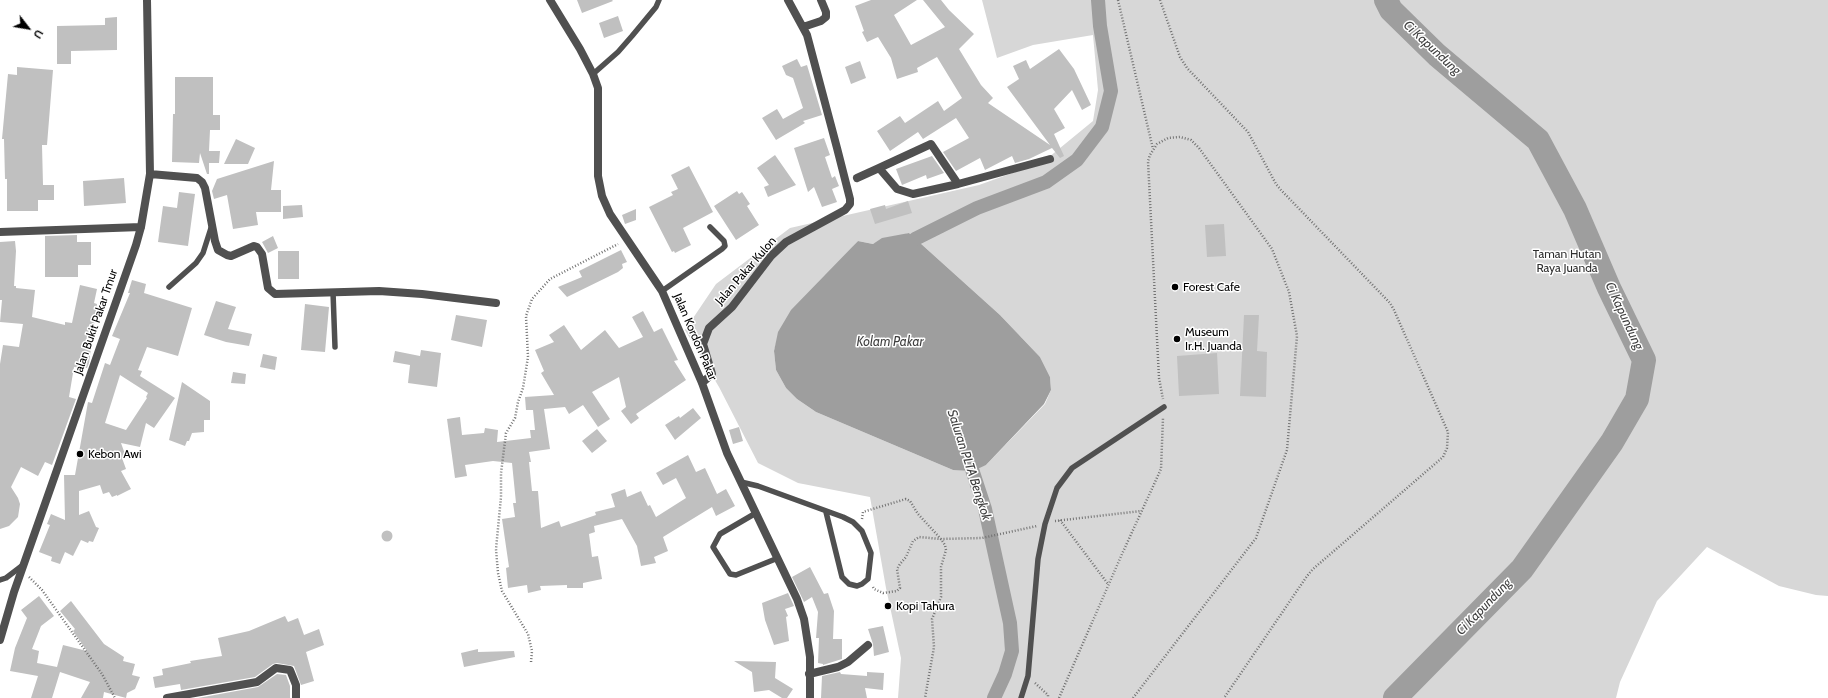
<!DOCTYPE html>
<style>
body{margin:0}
#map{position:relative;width:1828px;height:698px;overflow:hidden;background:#fff;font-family:Cabin,sans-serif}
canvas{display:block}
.north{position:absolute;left:8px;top:8px;width:40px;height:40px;-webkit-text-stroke:3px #fff;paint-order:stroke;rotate:121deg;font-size:11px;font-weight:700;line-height:16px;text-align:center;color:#000}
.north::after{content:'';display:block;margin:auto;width:14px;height:18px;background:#000;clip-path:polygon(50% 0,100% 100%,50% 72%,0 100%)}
</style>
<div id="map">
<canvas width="1828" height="698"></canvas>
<div class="north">U</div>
</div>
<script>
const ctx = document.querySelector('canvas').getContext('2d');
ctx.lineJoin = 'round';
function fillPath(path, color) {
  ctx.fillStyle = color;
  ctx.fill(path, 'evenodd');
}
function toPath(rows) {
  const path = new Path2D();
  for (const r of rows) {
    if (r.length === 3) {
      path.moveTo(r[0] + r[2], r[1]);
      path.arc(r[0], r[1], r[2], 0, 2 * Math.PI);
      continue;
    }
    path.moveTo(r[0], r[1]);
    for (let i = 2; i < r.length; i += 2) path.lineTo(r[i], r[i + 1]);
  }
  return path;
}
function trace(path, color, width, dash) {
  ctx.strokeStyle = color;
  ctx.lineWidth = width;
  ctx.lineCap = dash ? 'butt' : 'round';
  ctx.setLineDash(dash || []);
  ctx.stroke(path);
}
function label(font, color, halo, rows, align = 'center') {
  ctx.font = font + ' Cabin,sans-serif';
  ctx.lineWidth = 3;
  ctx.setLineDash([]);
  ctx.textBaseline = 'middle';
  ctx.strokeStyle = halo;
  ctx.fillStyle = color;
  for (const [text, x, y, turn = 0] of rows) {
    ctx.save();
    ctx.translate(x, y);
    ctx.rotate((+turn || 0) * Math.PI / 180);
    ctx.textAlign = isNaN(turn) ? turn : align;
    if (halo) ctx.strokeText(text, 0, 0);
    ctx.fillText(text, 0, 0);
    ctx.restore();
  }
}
fillPath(toPath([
 [982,0,1828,0,1828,596,1816,595,1779,586,1707,547,1657,601,1620,682,1616,698,898,698,901,658,886,588,870,497,798,483,758,463,719,387,685,330,716,284,790,228,979,185,1043,162,1093,121,1098,90,1093,35,1033,45,997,58],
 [909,233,1000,315,1040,357,1050,377,1051,390,1045,404,986,465,953,470,816,412,797,399,786,388,776,370,774,351,779,332,858,241,873,244]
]), '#d7d7d7');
fillPath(toPath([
 [909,233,1000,315,1040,357,1050,377,1051,390,1044,404,986,465,973,471,953,470,816,412,797,399,786,388,776,370,774,351,778,332,791,310,858,241,873,244,882,238]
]), '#9e9e9e');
trace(toPath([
 [915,239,977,208,1046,182,1077,160,1102,127,1111,91,1100,26,1098,0],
 [967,454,985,509,1010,623,1012,651,1005,674,994,698]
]), '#9e9e9e', 14);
trace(toPath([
 [1386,0,1391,10,1437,55,1538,140,1575,209,1609,288,1644,360,1637,399,1612,442,1522,569,1395,698]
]), '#9e9e9e', 24);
fillPath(toPath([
 [577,0,612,0,613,1,582,13],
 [871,0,917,0,894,15,911,45,945,27,923,0,941,0,949,10,974,34,959,49,981,85,993,98,988,103,1050,145,1007,87,1019,79,1013,66,1026,60,1030,69,1059,49,1074,69,1091,105,1082,110,1072,90,1054,109,1065,128,1054,134,1064,156,1060,158,1052,148,1029,159,1015,163,1012,156,985,170,980,158,956,171,943,152,969,138,956,118,923,139,918,132,890,151,877,131,900,116,905,123,938,101,944,111,962,98,937,57,917,68,918,72,897,79,891,58,878,37,867,42,862,32,864,31,855,6],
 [618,16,623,31,604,38,599,23],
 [117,17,117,50,71,51,71,64,57,64,57,26,105,25,105,18],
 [797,59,801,67,807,65,822,115,803,121,805,123,776,140,762,118,777,109,783,119,803,108,793,78,786,75,782,66],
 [860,61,866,78,851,84,845,67],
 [17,67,53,70,47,145,42,145,43,185,54,185,54,200,38,200,38,211,7,211,7,179,5,179,4,139,2,139,8,74,17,75],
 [175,77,213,77,213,115,220,115,220,130,210,130,209,151,220,151,219,163,209,163,209,174,207,174,200,153,199,163,172,162,173,114,175,114],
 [824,138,830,155,825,157,832,178,835,176,839,186,832,189,837,202,822,207,814,187,808,192,794,148],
 [236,139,255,148,248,164,224,164],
 [775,155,796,185,768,197,764,187,769,185,757,168],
 [932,156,944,173,927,179,926,175,902,185,896,169],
 [274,161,271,190,281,190,281,212,256,212,258,225,233,229,227,195,214,199,212,191,217,179],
 [689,166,713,212,683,228,691,245,675,253,674,251,672,252,649,207,673,195,671,192,678,189,671,175],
 [124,178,126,203,84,206,83,181],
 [737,191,739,194,742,192,750,204,747,206,759,225,736,240,714,206],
 [179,192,195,194,188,246,158,242,163,206,177,208],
 [908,201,912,213,875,224,870,209,885,205,886,209],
 [302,205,303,217,283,219,283,206],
 [636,209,636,220,625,224,622,215],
 [1224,224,1226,256,1207,257,1205,225],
 [77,235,77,242,91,242,91,265,78,265,78,277,45,277,45,236],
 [273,236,278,248,268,253,262,242],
 [15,241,16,251,14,286,16,286,16,288,35,290,32,317,65,325,65,322,72,323,80,285,97,289,94,303,97,304,89,363,87,368,74,367,69,397,76,399,52,465,45,462,38,476,21,467,11,487,18,498,20,504,18,517,9,526,0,529,0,364,3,345,19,347,23,324,0,322,2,300,0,300,0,242],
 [621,250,627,262,622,264,623,268,618,272,567,297,558,287,582,277,579,271],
 [278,251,299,251,299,279,278,279],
 [132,280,146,284,144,293,192,308,178,356,147,347,138,370,142,371,140,376,175,398,154,428,146,423,140,447,121,443,126,457,122,458,126,469,121,471,131,489,117,496,117,495,112,497,109,492,103,494,100,485,79,491,79,515,89,511,96,527,99,528,93,542,89,541,88,543,81,540,73,556,65,552,60,564,51,561,52,557,39,552,50,525,47,524,51,514,65,520,64,475,75,475,88,402,92,403,105,363,110,365,120,339,112,336,130,293,128,293],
 [120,375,148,393,146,397,147,398,126,430,105,423],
 [216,301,236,307,228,329,252,334,249,346,226,342,204,335],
 [305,304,329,307,325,352,301,350],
 [643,311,654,332,662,328,678,360,674,361,686,380,636,414,639,418,631,424,621,411,626,407,619,377,592,392,610,419,598,427,583,405,569,414,565,407,544,409,550,449,529,452,531,462,529,462,532,491,538,491,541,528,559,521,561,527,596,515,595,512,615,507,611,494,625,489,627,497,641,491,648,506,650,505,656,517,686,498,676,478,663,485,656,473,688,455,696,472,705,468,717,494,726,489,735,506,716,516,712,507,663,537,668,551,654,557,656,563,641,566,637,546,622,519,594,526,595,532,589,534,592,557,598,556,602,579,583,583,583,588,567,588,567,585,540,586,541,590,528,593,527,585,508,588,506,568,509,567,502,519,515,517,513,503,516,503,512,463,493,461,465,465,467,476,455,478,447,419,460,417,462,435,484,433,485,428,498,430,497,442,531,438,530,430,535,430,533,410,526,410,525,397,554,395,541,373,544,371,535,350,554,342,549,335,564,325,581,350,605,330,619,348,643,337,632,317],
 [456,315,487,320,482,347,451,340],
 [1244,315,1259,315,1257,351,1267,352,1266,397,1240,396],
 [421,350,441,353,437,387,408,383,410,365,393,362,395,351,420,356],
 [1217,353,1219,394,1179,396,1177,356],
 [263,354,277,357,275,370,260,367],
 [233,372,246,374,245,384,231,383],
 [182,382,210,401,210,420,204,420,204,432,192,433,189,441,187,441,185,446,169,440],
 [693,408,701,418,675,440,665,425,679,416,680,418],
 [739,427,743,441,733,444,729,430],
 [597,429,607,441,592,453,582,441],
 [387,536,5.5],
 [810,567,824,594,828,593,834,611,833,639,842,639,842,659,823,665,823,664,818,663,819,638,816,638,818,612,812,597,804,602,792,577],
 [788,593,794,606,785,609,788,616,786,617,789,641,774,645,765,620,762,603],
 [39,596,54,616,41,626,32,649,39,651,37,663,57,667,63,645,87,651,73,631,75,629,60,611,71,601,104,644,124,657,123,661,135,664,132,675,140,677,135,689,127,693,126,698,104,692,103,698,81,698,90,682,60,672,52,698,31,698,38,676,10,671,15,648,27,618,21,610],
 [285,616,288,622,298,618,304,635,319,629,324,645,306,652,314,681,301,685,294,666,277,663,273,664,255,677,181,690,180,684,155,688,153,677,163,675,162,669,191,663,190,661,222,656,218,638,249,631],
 [883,626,889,652,874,656,873,644,868,629],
 [478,649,478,652,514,651,515,657,464,667,461,653],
 [734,661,776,662,775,678,793,689,787,698,782,698,769,690,754,692,752,672],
 [840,672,841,674,867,676,867,672,884,673,883,690,865,688,867,698,821,698,822,676],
 [277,674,286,675,290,686,290,698,198,698,258,687]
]), '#c0c0c0');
trace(toPath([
 [1118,0,1153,149],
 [1160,0,1180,57,1187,68,1248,132,1276,184,1281,190,1390,303,1394,310,1448,432,1447,448,1443,457,1313,569,1307,576,1224,698],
 [862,519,863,512,866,511,906,499,910,501,918,514,941,539,945,545,946,550,941,567,941,597,932,619,934,647,925,698],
 [1060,520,1108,584],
 [1055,521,1141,511],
 [29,577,42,590,102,674,115,698],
 [873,587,874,589,883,593,897,591,900,588,897,569,900,564,906,557,913,541,919,537,941,539,982,538,1037,526],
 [531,662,532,651,528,634,502,591,498,573,496,549,501,497,501,473,506,433,515,418,518,402,523,388,528,357,526,316,532,299,550,279,618,244],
 [1035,683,1048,695,1048,698],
 [1059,698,1122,554,1161,469,1163,418],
 [1133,698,1256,538,1287,450,1297,336,1289,292,1272,249,1199,148,1191,140,1180,137,1168,138,1157,144,1150,155,1148,161,1159,378,1163,399]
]), '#727272', 2.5, [1, 2]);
trace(toPath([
 [593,74,618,52,632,36,656,7,659,0],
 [169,287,196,263,203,253,211,228],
 [662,291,722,249,725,246,724,241,710,227],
 [333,292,335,347],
 [741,482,758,486,843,517,853,522,862,531,871,553,868,579,862,584,857,586,849,584,842,577,826,512],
 [756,513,720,534,713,547,730,574,736,575,778,558],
 [0,580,6,578,23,565],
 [1021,698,1028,676,1038,559,1045,524,1057,488,1072,468,1164,407]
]), '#505050', 5.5);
trace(toPath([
 [550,0,580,49,593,74,598,88,598,176,602,196,610,214,662,291,702,383,727,453,797,599,804,619,810,657,810,698],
 [803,27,821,21,826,17,826,12,821,0],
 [879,168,931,144,958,184],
 [150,174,197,178,202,182,205,188,215,241,218,250,227,255,231,256,254,246,257,247,262,254,268,288,275,294,379,291,422,294,496,303],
 [857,178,879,168,897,189,913,194,958,184,1050,159],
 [0,232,141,227],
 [702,383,712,374,703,344,709,328,732,307,771,256,786,242,845,210,850,204,850,199,837,148,807,35,788,0],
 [0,640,14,592,136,245,141,227,150,174,147,0],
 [809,674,838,667,848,662,868,645],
 [167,698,257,682,276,668,290,670,296,685,296,698]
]), '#505050', 8);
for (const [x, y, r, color] of [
 [1175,287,4,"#000"],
 [1177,339,4,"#000"],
 [80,454,4,"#000"],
 [888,606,4,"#000"]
]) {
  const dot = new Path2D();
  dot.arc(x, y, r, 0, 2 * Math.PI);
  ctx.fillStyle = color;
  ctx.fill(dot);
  trace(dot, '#fff', 1.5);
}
label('12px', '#2e2e2e', '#fff', [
 ["Taman Hutan",1567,254],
 ["Raya Juanda",1567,268]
]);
label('12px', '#000', '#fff', [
 ["Jalan Pakar Kulon",746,271,-49],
 ["Jalan Bukit Pakar Tmur",96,322,-71],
 ["Jalan Kordon Pakar",695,337,67]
]);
label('12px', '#000', '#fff', [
 ["Forest Cafe",1183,287],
 ["Museum",1185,332],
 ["Ir.H. Juanda",1185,346],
 ["Kebon Awi",88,454],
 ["Kopi Tahura",896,606]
], 'left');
label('italic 13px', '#3f3f3f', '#fff', [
 ["Ci Kapundung",1432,48,43],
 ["Ci Kapundung",1624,316,65],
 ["Kolam Pakar",890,342],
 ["Saluran PLTA Bengkok",969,465,72],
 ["Ci Kapundung",1484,607,-46]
]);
</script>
